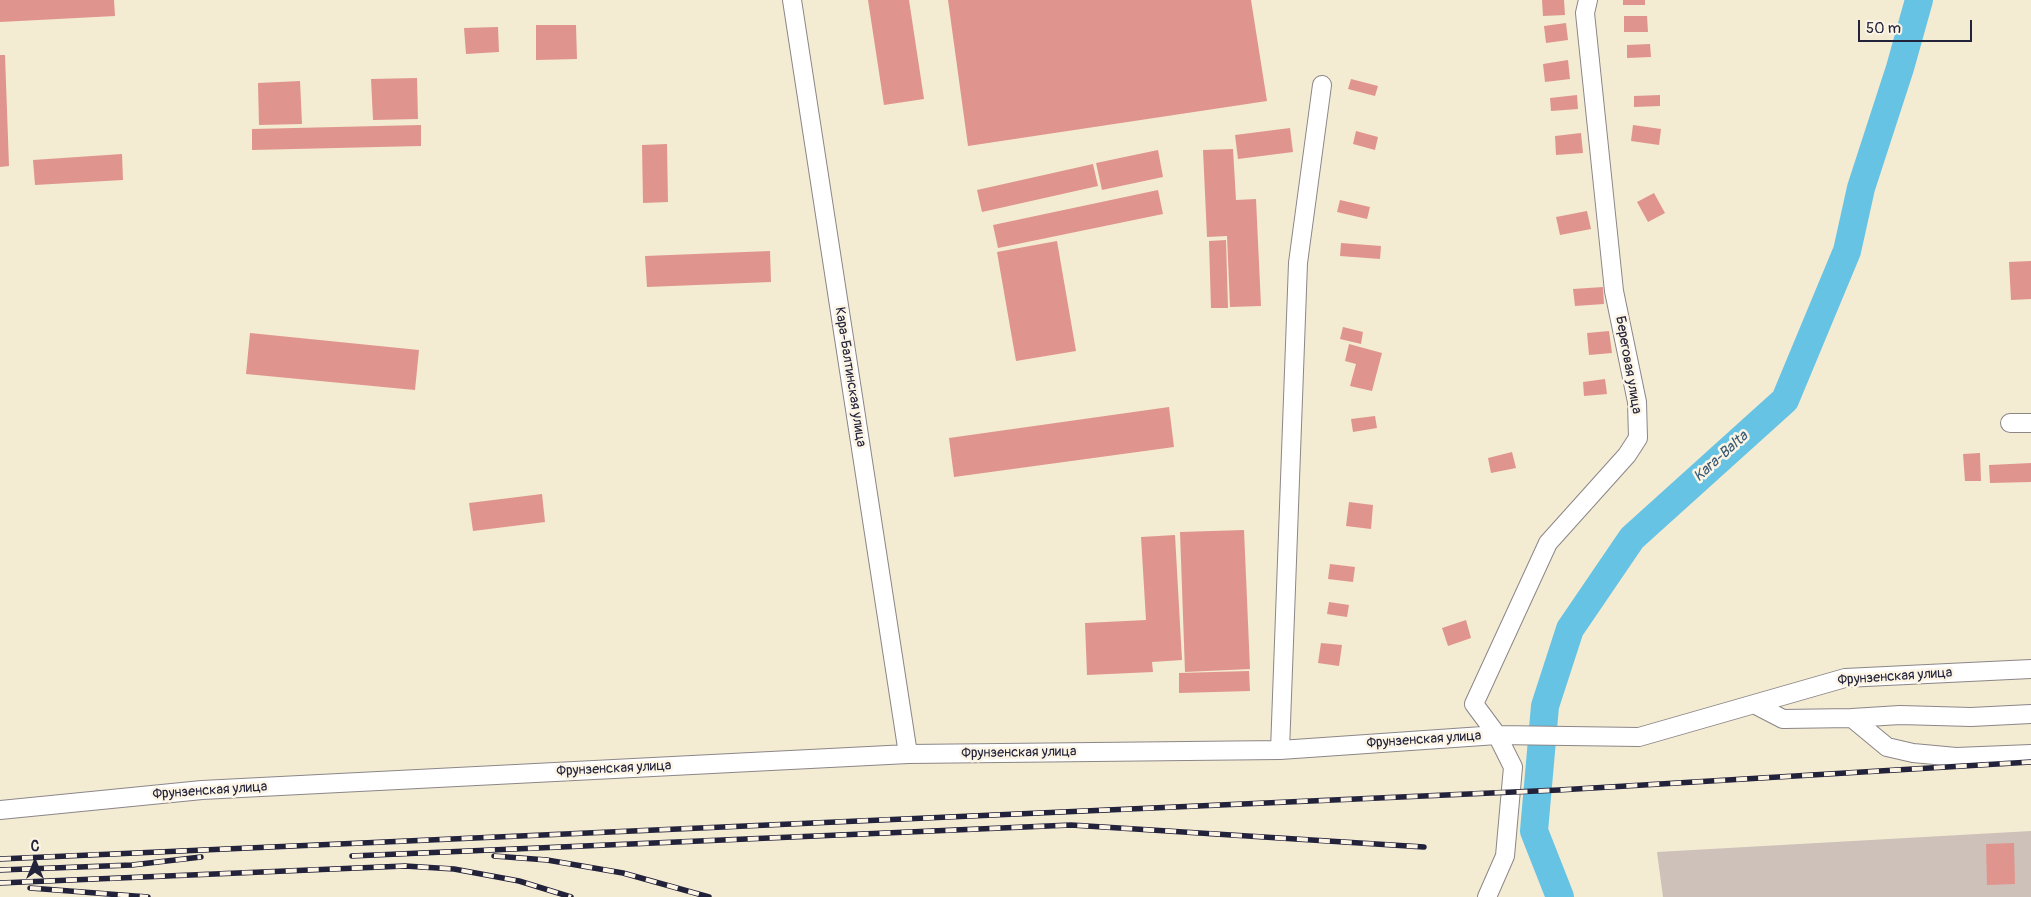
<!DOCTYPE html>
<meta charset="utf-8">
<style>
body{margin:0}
#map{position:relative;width:2031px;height:897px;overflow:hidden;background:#f4ebd3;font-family:Pangolin,sans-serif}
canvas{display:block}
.north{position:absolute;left:10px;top:837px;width:50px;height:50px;-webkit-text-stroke:4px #fcf5e5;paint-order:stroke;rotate:0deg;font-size:14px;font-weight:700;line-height:20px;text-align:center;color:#22223b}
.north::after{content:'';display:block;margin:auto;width:18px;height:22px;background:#22223b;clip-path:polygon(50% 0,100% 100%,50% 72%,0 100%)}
.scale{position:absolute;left:1858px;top:20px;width:114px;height:22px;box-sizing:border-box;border:2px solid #22223b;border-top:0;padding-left:6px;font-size:15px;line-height:18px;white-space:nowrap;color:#22223b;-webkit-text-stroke:4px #fcf5e5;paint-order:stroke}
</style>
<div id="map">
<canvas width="2031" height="897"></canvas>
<div class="north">С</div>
<div class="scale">50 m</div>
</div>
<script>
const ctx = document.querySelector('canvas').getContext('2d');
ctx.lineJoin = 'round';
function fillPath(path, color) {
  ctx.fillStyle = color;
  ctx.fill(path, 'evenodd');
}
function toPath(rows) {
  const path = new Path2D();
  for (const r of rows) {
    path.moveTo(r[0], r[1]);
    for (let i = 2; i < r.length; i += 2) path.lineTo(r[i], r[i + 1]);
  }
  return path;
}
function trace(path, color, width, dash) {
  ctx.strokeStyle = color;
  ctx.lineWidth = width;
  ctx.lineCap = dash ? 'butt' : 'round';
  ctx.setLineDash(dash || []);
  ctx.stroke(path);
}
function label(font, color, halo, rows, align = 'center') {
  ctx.font = font + ' Pangolin,sans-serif';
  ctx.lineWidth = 5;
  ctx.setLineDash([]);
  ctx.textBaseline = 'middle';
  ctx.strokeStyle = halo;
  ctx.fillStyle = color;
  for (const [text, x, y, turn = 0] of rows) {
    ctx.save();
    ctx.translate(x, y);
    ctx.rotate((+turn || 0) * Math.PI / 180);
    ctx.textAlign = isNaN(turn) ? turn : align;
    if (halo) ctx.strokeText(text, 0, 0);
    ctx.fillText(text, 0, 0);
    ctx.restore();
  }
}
fillPath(toPath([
 [2031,831,2031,897,1663,897,1657,852]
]), '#cec1ba');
trace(toPath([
 [1560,897,1534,831,1545,706,1570,629,1632,538,1785,400,1847,251,1861,188,1900,68,1919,0]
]), '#66c3e4', 28);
fillPath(toPath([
 [0,0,114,0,115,16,0,22],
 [868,0,909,0,924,99,884,105],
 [948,0,1251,0,1267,101,968,146],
 [1542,0,1564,0,1565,15,1543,16],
 [1623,0,1645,0,1645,5,1623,5],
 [1624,16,1647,16,1648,32,1624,32],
 [1566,23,1568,40,1546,43,1544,26],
 [536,25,576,25,577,59,536,60],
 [498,27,499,52,466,54,464,28],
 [1650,44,1651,57,1627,58,1627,45],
 [0,55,5,55,9,166,0,167],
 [1568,60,1570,79,1545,82,1543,64],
 [417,78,418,119,373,120,371,79],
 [1351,79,1378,86,1375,96,1348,89],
 [300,81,302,124,259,125,258,83],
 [1577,95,1578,109,1551,111,1550,98],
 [1660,95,1660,106,1634,107,1634,96],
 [421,125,421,146,252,150,252,129],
 [1633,125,1661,129,1659,145,1631,141],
 [1290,128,1293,152,1238,159,1235,135],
 [1356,131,1378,137,1375,150,1353,144],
 [1581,133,1583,153,1556,155,1555,136],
 [667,144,668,202,643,203,642,145],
 [1233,149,1236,200,1256,199,1261,306,1230,307,1227,236,1207,237,1203,150],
 [1158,150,1163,177,1102,190,1096,163],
 [122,154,123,180,35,185,33,160],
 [1093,164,1098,186,982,212,977,190],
 [1158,190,1163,214,998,248,993,225],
 [1654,193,1665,213,1648,222,1637,202],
 [1340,200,1370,207,1367,219,1337,212],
 [1587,211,1591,229,1560,235,1556,217],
 [1226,240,1228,308,1211,308,1209,241],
 [1057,241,1076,351,1016,361,997,252],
 [1341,243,1381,246,1380,259,1340,256],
 [770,251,771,282,647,287,645,256],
 [2031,261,2031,299,2011,300,2009,262],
 [1603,287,1604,304,1575,306,1573,289],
 [1343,327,1363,332,1361,344,1340,339],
 [1609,331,1612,353,1589,355,1587,333],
 [250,333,419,350,415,390,246,374],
 [1349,344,1382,353,1372,391,1350,386,1356,364,1345,361],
 [1605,379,1607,394,1584,396,1583,382],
 [1169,407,1174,447,954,477,949,438],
 [1375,416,1377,428,1353,432,1351,419],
 [1512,452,1516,468,1491,473,1488,458],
 [1980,453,1981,481,1965,481,1963,454],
 [2031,463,2031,482,1990,483,1989,465],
 [542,494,545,522,473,531,469,503],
 [1349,502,1373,505,1371,529,1346,526],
 [1244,530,1250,669,1185,672,1180,532],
 [1175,535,1182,660,1152,662,1153,672,1087,675,1085,623,1146,620,1141,537],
 [1330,564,1355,567,1353,582,1328,579],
 [1329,602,1349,605,1347,617,1327,614],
 [1466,620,1471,638,1448,646,1442,628],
 [1321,643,1342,645,1339,666,1318,663],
 [1249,671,1250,691,1179,693,1179,673],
 [2014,843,2015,884,1987,885,1986,844]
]), '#df958d');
const minor = toPath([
 [792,0,908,754],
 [2010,423,2031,423],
 [1754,704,1783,719,1852,718,1900,715,1971,717,2031,714],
 [1852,718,1887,747,1913,753,1956,757,2031,754],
 [1280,750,1298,263,1322,85],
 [0,810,202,790,908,754,1280,750,1497,735,1639,737,1845,678,2031,669],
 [1487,897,1505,856,1513,767,1497,735,1474,704,1548,543,1627,455,1638,438,1637,402,1614,291,1585,13,1588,0]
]);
trace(minor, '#8b8687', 20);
trace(minor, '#fff', 18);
const rail = toPath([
 [352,856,1071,825,1424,847],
 [494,856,547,860,623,873,709,897],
 [0,859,1559,790,2031,762],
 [0,870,132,865,201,857],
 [0,883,405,866,454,869,519,881,571,897],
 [30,888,148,897]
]);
trace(rail, '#22223b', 5.5);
trace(rail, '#fcf5e5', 4, [11]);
label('14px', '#22223b', '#fcf5e5', [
 ["Береговая улица",1628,365,80],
 ["Кара-Балтинская улица",850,377,81],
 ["Фрунзенская улица",1895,677,-4],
 ["Фрунзенская улица",1424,740,-4],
 ["Фрунзенская улица",1019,753,-1],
 ["Фрунзенская улица",614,769,-3],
 ["Фрунзенская улица",210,791,-4]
]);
label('italic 15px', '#3a5a76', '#fcf5e5', [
 ["Kara-Balta",1721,457,-42]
]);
</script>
